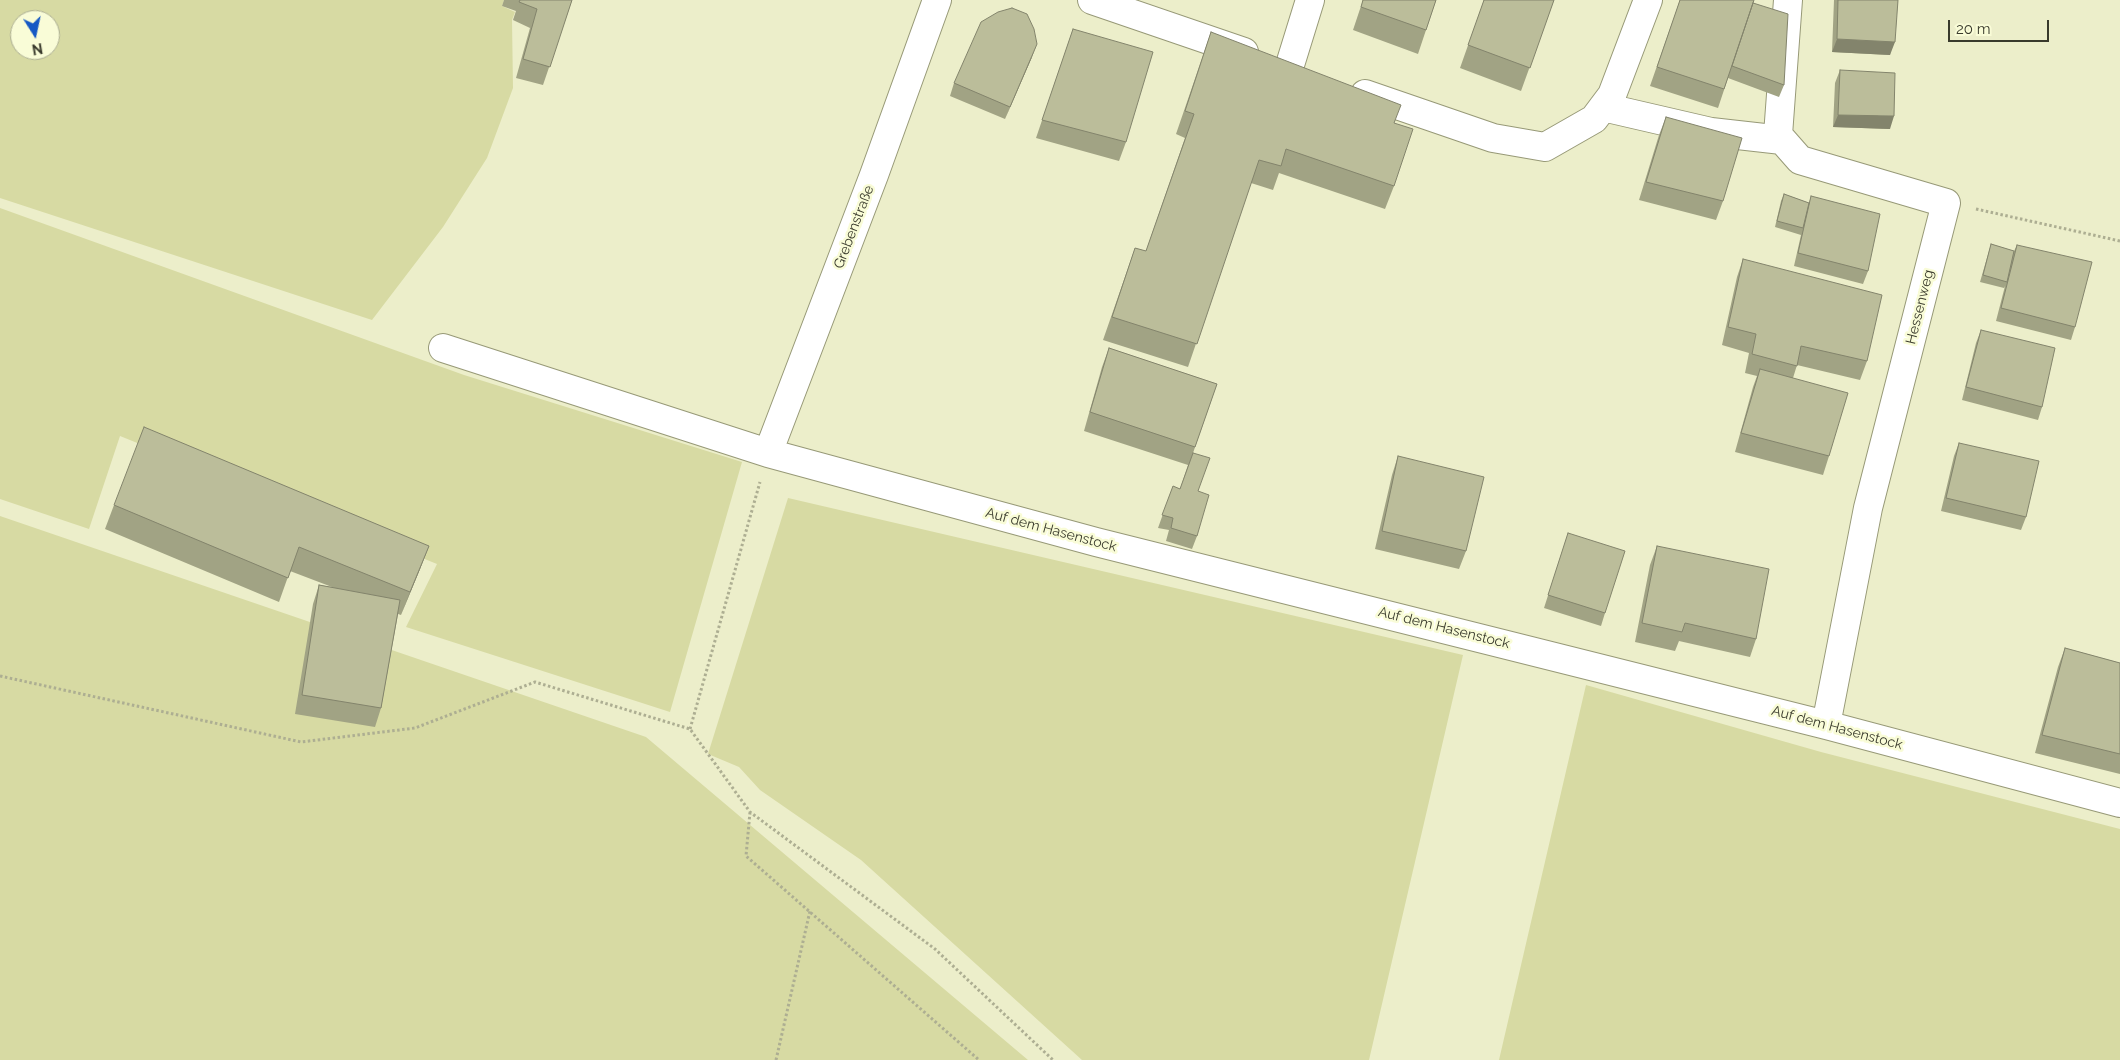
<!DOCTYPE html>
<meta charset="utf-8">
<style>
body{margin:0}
#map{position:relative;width:2120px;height:1060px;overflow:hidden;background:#eceeca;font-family:Raleway,sans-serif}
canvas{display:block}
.north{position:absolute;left:10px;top:10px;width:50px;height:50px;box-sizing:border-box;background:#f9fcd7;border:1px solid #acae93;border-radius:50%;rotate:170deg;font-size:14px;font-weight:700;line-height:20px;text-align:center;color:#393a2c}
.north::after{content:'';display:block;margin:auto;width:18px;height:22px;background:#1659c4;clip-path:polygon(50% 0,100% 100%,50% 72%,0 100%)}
.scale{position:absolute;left:1948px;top:20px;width:101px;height:22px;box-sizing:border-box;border:2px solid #393a2c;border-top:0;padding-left:6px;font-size:15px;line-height:18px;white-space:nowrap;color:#393a2c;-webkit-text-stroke:4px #f9fcd7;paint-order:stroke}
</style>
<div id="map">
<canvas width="2120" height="1060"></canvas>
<div class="north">N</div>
<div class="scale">20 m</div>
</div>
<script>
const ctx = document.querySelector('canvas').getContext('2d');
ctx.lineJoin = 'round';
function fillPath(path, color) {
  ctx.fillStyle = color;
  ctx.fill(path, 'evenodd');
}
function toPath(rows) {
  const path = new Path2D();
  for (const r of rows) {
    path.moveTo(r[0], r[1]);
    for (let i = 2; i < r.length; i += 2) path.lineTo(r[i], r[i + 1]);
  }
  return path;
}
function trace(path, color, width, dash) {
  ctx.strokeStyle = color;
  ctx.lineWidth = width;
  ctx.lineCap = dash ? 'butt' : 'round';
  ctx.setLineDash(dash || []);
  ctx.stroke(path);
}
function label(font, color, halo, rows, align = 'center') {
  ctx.font = font + ' Raleway,sans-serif';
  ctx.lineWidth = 5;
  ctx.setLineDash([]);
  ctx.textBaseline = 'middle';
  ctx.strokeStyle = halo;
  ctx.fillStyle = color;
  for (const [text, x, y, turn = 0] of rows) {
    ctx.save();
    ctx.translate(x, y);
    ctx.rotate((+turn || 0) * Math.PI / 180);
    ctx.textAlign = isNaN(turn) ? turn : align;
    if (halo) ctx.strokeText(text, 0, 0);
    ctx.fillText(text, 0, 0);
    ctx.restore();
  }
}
fillPath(toPath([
 [0,0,504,0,502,6,515,12,512,20,513,88,487,158,443,227,372,320,0,198],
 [20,20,50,20,50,50,20,50],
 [0,208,464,375,742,462,670,712,406,627,437,564,120,436,89,529,0,499],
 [788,498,1463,655,1369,1060,1082,1060,861,860,760,790,739,767,708,754],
 [0,516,646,737,1028,1060,0,1060],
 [1586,685,1821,752,2120,829,2120,1060,1499,1060]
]), '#d7daa3');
const minor = toPath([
 [1092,0,1244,52],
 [1788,0,1778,135,1800,160,1946,203,1868,508,1826,725],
 [1289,68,1310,0],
 [1365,94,1493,138,1545,147,1594,119,1612,95,1648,0],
 [1603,107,1711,132,1782,140],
 [443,348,768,453,1096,542,1826,725,2120,803],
 [768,453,874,175,937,0]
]);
trace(minor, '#979977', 30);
trace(toPath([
 [1976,209,2120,241],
 [0,676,301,742,415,728,535,682,690,729,750,812,935,949,1053,1060],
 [690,729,760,482],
 [750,812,746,856,979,1060],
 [776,1060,810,911]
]), '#adae92', 3, [2.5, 2.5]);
trace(minor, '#fff', 28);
fillPath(toPath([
 [504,0,572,0,543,85,516,78,530,28,513,20,516,11,502,6],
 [1363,0,1436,0,1418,54,1353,30],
 [1484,0,1554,0,1521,91,1460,68],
 [1680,0,1753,3,1784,85,1779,97,1728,78,1718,108,1650,86],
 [1834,0,1898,0,1890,55,1832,52],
 [1073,29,1126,142,1119,161,1036,138],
 [1211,32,1394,123,1394,186,1385,209,1279,173,1273,190,1251,183,1188,367,1103,340,1135,248,1146,251,1185,138,1176,134],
 [1032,57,1005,119,950,96,954,83],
 [1840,70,1890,129,1833,127,1835,83],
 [1666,117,1723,201,1716,220,1639,200,1659,135],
 [1784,194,1809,203,1811,196,1868,271,1863,284,1794,266,1801,235,1775,227,1781,201],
 [1991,244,2014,251,2017,245,2075,327,2071,340,1996,321,2005,286,2004,288,1980,282],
 [1743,259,1867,361,1860,380,1797,365,1793,378,1829,456,1823,475,1735,452,1753,387,1757,376,1745,373,1749,353,1722,345,1737,277],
 [1981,330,2042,407,2038,420,1962,400,1976,343],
 [1109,348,1217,384,1193,453,1198,491,1197,536,1192,549,1166,541,1169,530,1158,528,1173,486,1180,489,1188,465,1084,431,1102,367],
 [1959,443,2026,517,2021,530,1941,511,1954,456],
 [1398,456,1466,551,1459,569,1375,549,1392,475],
 [114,505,429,546,420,569,401,615,398,614,381,708,375,727,295,714,313,604,319,585,332,587,290,571,279,602,105,529],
 [1568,533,1605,613,1601,626,1544,608],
 [1657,546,1756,639,1750,657,1679,641,1675,651,1635,642,1650,565],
 [2065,648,2120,663,2120,774,2035,753,2058,667]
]), '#a1a384');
fillPath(toPath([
 [1837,39,1895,42,1890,55,1832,52],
 [1037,44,1032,57,1005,119,1010,107],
 [1838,115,1894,116,1890,129,1833,127],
 [429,546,420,569,401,615,410,592]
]), '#83846c');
const building = toPath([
 [520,0,572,0,550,67,523,59,537,9,519,2,520,0],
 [1363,0,1436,0,1426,30,1361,7,1363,0],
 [1484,0,1554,0,1530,68,1468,45,1484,0],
 [1680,0,1754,0,1724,89,1657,67,1680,0],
 [1838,0,1898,0,1895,42,1837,39,1838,0],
 [1753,3,1788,14,1784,85,1732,66,1753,3],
 [1012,8,1027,14,1034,29,1037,44,1010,107,954,83,981,22,998,12,1012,8],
 [1073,29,1153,52,1126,142,1042,120,1073,29],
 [1211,32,1401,105,1394,123,1413,129,1394,186,1286,149,1281,166,1259,160,1197,344,1112,317,1135,248,1146,251,1194,114,1185,111,1211,32],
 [1840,70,1895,73,1894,116,1838,115,1840,70],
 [1666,117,1742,138,1723,201,1646,182,1666,117],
 [1784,194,1809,203,1803,228,1777,221,1784,194],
 [1811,196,1880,214,1868,271,1798,253,1811,196],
 [1991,244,2014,251,2007,282,1983,275,1991,244],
 [2017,245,2092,262,2075,327,2001,308,2017,245],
 [1743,259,1882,295,1867,361,1801,346,1797,366,1752,354,1756,334,1728,327,1743,259],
 [1981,330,2055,348,2042,407,1966,387,1981,330],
 [1109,348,1217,384,1195,447,1090,412,1109,348],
 [1760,369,1848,393,1829,456,1741,433,1760,369],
 [144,427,429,546,410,592,299,547,288,578,114,505,144,427],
 [1959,443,2039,461,2026,517,1946,498,1959,443],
 [1193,453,1210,458,1198,491,1209,495,1197,536,1171,528,1173,518,1162,515,1173,486,1180,489,1193,453],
 [1398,456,1484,477,1466,551,1382,531,1398,456],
 [1568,533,1625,551,1605,613,1548,595,1568,533],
 [1657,546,1769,569,1756,639,1685,623,1682,632,1642,623,1657,546],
 [319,585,400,600,381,708,302,695,319,585],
 [2065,648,2120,663,2120,754,2042,735,2065,648]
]);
fillPath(building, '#bbbd9a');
trace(building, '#83846c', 1);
label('14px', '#393a2c', '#f9fcd7', [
 ["Grebenstraße",854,227,-69],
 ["Hessenweg",1920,307,-76],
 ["Auf dem Hasenstock",1051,530,15],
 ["Auf dem Hasenstock",1444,628,14],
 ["Auf dem Hasenstock",1837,728,15]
]);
</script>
